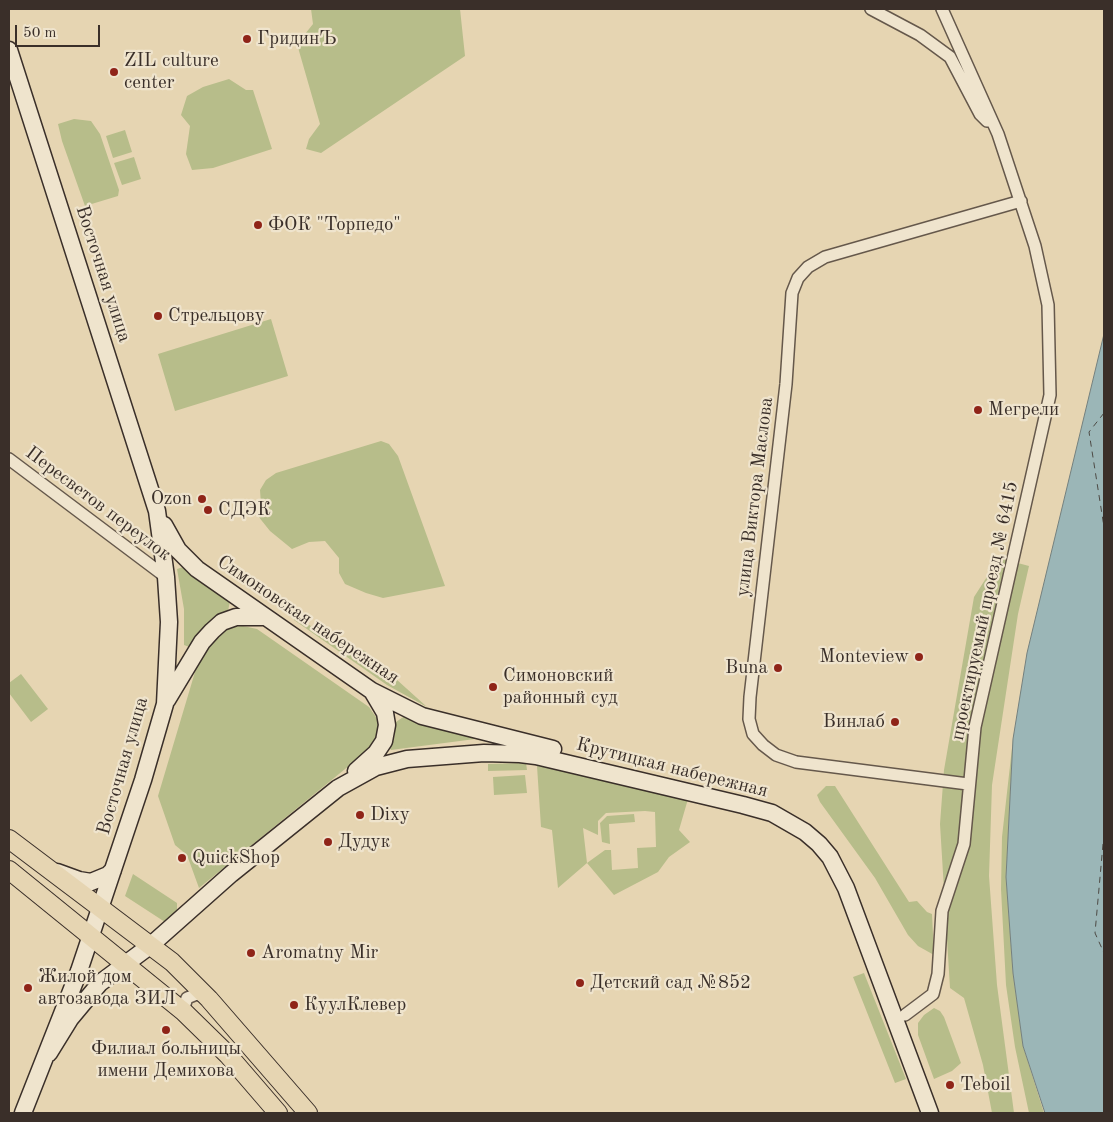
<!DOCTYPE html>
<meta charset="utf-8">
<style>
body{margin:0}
#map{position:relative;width:1113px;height:1122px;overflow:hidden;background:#e6d5b2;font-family:"Old Standard TT",serif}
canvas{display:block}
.frame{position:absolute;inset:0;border:10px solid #3a2f29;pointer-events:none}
.scale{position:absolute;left:15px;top:25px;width:85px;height:22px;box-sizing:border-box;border:2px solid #3a2f29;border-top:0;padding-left:6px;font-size:15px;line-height:18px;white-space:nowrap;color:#3a2f29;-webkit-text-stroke:4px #efe4cd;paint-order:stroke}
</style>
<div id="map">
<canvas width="1113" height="1122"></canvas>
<div class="frame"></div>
<div class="scale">50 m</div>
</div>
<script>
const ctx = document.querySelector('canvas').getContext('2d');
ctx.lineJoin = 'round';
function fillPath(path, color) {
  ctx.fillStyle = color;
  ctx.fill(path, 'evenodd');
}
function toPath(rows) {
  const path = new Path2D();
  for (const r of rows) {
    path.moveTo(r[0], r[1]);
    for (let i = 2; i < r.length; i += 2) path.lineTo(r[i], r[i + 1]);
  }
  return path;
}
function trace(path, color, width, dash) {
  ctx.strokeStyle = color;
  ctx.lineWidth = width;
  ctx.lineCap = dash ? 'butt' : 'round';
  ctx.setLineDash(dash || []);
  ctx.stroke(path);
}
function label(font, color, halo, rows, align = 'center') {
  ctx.font = font + ' "Old Standard TT",serif';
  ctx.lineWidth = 4.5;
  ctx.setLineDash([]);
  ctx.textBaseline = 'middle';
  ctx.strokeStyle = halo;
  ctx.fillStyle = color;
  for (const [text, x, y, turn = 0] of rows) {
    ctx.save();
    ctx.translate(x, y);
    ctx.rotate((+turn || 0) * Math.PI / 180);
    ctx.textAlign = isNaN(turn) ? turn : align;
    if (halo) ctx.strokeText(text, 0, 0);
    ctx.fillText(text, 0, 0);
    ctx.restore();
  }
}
fillPath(toPath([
 [311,9,460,9,465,56,321,153,306,149,309,139,320,124,297,44,313,24],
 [229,79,246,90,253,90,272,149,213,168,192,170,186,154,190,126,181,115,187,96,203,87],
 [74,119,91,121,100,134,119,190,118,196,85,206,62,141,58,124],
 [125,130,132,152,113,158,106,136],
 [134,157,141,179,122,185,114,163],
 [271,319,288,376,175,411,158,354],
 [381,441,389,444,398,456,445,586,383,598,366,593,345,584,339,573,339,558,325,541,309,542,292,549,270,531,258,516,261,504,260,490,266,480,276,473],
 [999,558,1029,566,1018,614,992,785,989,876,997,985,1014,1113,992,1113,983,1065,964,998,950,988,940,824,944,770,974,597],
 [183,567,230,601,228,611,216,615,209,622,192,648,184,645,184,609,177,569],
 [296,617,341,644,365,651,427,707,387,685,294,620],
 [243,626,257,629,369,707,380,723,377,743,199,888,187,855,175,845,158,796,195,672,208,644,218,634,229,627],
 [21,674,48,709,31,722,9,693,9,683],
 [406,715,475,734,475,739,391,750,389,747,394,740,396,722],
 [1013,739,1006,877,1013,973,1023,1046,1044,1113,1029,1113,1015,1047,1006,985,1001,889,1002,837],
 [526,763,527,770,488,771,488,764],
 [537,766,552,768,688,799,679,830,690,842,669,857,658,872,614,895,587,863,558,888,552,830,541,827],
 [645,811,655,812,656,847,637,848,638,868,612,870,611,850,605,850,587,863,583,828,598,835,598,821,606,813],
 [525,775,527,793,494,795,493,777],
 [826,786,835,786,909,902,917,901,927,912,932,914,934,955,918,946,908,935,875,878,820,802,817,795],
 [634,814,635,822,609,824,610,844,602,842,600,823,607,816],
 [133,874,177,903,177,912,165,922,125,896],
 [864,973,906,1079,895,1083,853,977],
 [934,1008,940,1011,944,1017,961,1063,952,1071,934,1079,918,1035,918,1023,924,1015]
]), '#b7bd8a');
const water = toPath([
 [1104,334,1104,1113,1045,1113,1023,1046,1013,973,1006,877,1013,739,1027,653,1104,334]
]);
fillPath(water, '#9bb6b7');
trace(water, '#74807e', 1);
trace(toPath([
 [1104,413,1089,432,1104,527],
 [1104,833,1095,933,1104,953]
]), '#4d4a45', 1, [6, 5]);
const minor = toPath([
 [871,9,920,35,950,57,980,114,987,121],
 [9,459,166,577],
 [968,784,796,762,776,755,763,745,753,734,749,719,750,697,786,384,792,293,798,278,808,267,825,257,1021,201],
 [188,1015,184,1007,187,998,197,994,205,997],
 [905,1015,933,994,938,974,942,911,964,844,975,727,1050,395,1048,305,1035,246,998,134,942,9]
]);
const secondary = toPath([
 [9,50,157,511,166,577,169,622,165,704,143,780,79,971,23,1113],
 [164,525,178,550,197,569,372,691,422,716,553,749],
 [167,700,202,642,212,631,222,622,236,617,265,617],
 [356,771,376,753,384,741,387,725,385,713,372,691],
 [57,872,79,880,91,882,108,875,113,870],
 [49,1053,70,1019,100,983,151,945,231,874,338,788,376,767,407,759,484,753,520,754,536,756,743,805,772,813,805,832,819,844,830,857,846,888,930,1113]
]);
const primary = toPath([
 [9,839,172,962,209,999,308,1113],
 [9,870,184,1012,228,1055,278,1113]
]);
trace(minor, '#65584b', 14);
trace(secondary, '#3a2f29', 19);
trace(primary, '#3a2f29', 20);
trace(minor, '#efe4cd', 11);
trace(secondary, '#efe4cd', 16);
trace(primary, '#e6d5b2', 18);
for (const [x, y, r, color] of [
 [247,39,5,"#8f2418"],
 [114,72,5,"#8f2418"],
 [258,225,5,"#8f2418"],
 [158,316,5,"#8f2418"],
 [978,410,5,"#8f2418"],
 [202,499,5,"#8f2418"],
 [208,510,5,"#8f2418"],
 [919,657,5,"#8f2418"],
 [778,668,5,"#8f2418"],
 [493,687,5,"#8f2418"],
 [895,722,5,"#8f2418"],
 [360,815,5,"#8f2418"],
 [328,842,5,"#8f2418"],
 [182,858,5,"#8f2418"],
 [251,953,5,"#8f2418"],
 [580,983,5,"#8f2418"],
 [28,988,5,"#8f2418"],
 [294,1005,5,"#8f2418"],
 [166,1030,5,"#8f2418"],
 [950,1085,5,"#8f2418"]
]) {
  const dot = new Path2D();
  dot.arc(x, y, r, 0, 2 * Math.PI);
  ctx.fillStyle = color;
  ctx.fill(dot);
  trace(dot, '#efe4cd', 2);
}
label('19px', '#3a2f29', '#efe4cd', [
 ["ГридинЪ",257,39],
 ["ZIL culture",124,61],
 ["center",124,83],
 ["ФОК \"Торпедо\"",268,225],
 ["Стрельцову",168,316],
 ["Мегрели",988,410],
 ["Ozon",192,499,"right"],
 ["СДЭК",218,510],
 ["Monteview",909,657,"right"],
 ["Buna",768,668,"right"],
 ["Симоновский",503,676],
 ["районный суд",503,698],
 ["Винлаб",885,722,"right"],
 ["Dixy",370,815],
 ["Дудук",338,842],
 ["QuickShop",192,858],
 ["Aromatny Mir",261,953],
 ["Жилой дом",38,977],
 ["автозавода ЗИЛ",38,999],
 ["Детский сад №852",590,983],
 ["КуулКлевер",304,1005],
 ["Филиал больницы",166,1049,"center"],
 ["имени Демихова",166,1071,"center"],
 ["Teboil",960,1085]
], 'left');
label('19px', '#3a2f29', '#efe4cd', [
 ["Восточная улица",103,274,72],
 ["улица Виктора Маслова",755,497,-83],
 ["Пересветов переулок",98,504,37],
 ["проектируемый проезд № 6415",985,611,-78],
 ["Симоновская набережная",308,620,34],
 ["Восточная улица",123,766,-74],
 ["Крутицкая набережная",672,768,14]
]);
</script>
